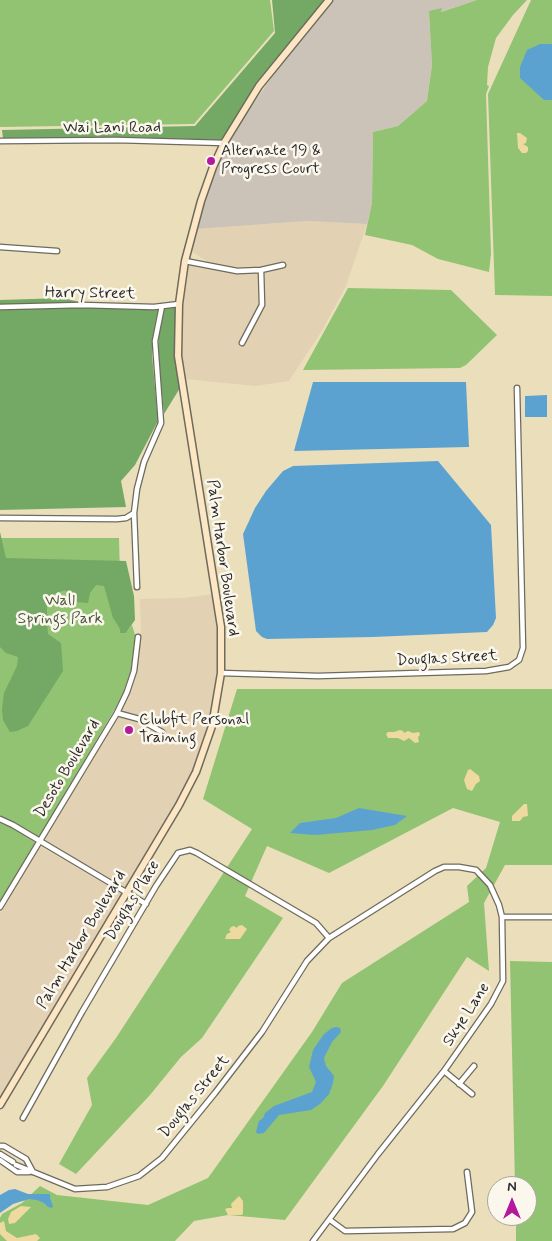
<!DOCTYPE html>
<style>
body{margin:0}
#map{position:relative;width:552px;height:1241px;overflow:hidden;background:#ebdfbb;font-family:Mynerve,sans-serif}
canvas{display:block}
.north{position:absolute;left:487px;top:1176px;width:50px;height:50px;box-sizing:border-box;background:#fbf7ec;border:1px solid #a8a59f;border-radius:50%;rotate:0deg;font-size:14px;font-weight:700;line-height:20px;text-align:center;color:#2b2b2b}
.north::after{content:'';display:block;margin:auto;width:18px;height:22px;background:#b5179e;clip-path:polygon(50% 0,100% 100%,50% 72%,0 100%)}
</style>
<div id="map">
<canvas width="552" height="1241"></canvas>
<div class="north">N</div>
</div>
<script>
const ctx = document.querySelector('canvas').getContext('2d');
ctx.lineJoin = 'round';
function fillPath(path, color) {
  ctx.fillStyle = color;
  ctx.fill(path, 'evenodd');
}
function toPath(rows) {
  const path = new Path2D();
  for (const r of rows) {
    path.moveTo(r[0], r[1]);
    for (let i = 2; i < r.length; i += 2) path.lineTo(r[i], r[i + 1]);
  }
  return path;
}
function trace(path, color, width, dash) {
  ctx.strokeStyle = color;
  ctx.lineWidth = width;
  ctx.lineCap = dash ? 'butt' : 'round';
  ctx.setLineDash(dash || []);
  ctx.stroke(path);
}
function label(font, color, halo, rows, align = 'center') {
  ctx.font = font + ' Mynerve,sans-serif';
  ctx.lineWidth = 5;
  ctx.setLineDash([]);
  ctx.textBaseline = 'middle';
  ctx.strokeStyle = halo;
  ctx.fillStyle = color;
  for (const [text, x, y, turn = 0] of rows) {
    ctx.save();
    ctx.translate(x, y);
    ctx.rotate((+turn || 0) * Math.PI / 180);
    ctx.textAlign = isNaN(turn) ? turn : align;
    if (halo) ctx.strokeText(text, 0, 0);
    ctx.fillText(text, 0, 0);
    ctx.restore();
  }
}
fillPath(toPath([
 [307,221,367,224,346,286,323,329,289,381,255,386,184,379,181,354,181,304,190,257,206,268,236,274,258,273,259,305,238,344,242,348,265,307,264,273,286,267,284,262,261,267,237,268,208,262,191,251,196,229],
 [214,594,218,627,219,673,209,725,194,771,176,803,125,889,44,840,118,716,138,722,163,736,165,731,141,717,121,711,133,685,139,658,141,634,140,599,183,598],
 [40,846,122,894,0,1100,0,913]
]), '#e3d1b4');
fillPath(toPath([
 [333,0,477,0,440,12,429,11,432,65,427,101,398,126,373,132,372,203,367,224,307,221,196,229,203,202,215,169,232,135,287,55]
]), '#cbc3b8');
fillPath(toPath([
 [0,0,270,0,274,31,194,124,0,127],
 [477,0,527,0,513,15,496,38,488,67,487,85,489,86,486,94,491,254,489,272,438,259,412,245,365,235,372,203,373,132,398,126,427,101,432,65,429,11,442,8,441,12],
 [531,0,552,0,552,296,495,295,488,94],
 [348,288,451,290,497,335,466,365,460,368,303,370],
 [0,538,119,538,121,613,119,626,120,633,126,633,132,625,135,635,131,670,124,691,115,709,39,838,29,831,25,836,36,843,0,902],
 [237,689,552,689,552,865,505,865,484,903,489,971,467,957,383,1086,285,1220,228,1215,194,1221,175,1241,0,1241,0,1218,2,1214,22,1203,40,1186,57,1195,148,1205,208,1178,312,1032,342,983,469,902,467,886,486,868,500,822,453,808,329,873,267,846,245,896,283,918,202,1038,181,1057,150,1095,76,1174,59,1164,92,1105,87,1078,116,1038,252,829,203,799],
 [510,961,552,962,552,1241,516,1241,516,1216,527,1216,527,1186,515,1186]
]), '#91c373');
fillPath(toPath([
 [272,0,325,0,256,84,223,140,116,137,3,138,2,130,195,126,275,33],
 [63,298,83,303,152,307,152,310,158,310,154,329,152,355,158,421,135,465,121,481,126,507,0,510,0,300],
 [176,307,176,354,180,388,164,414,158,355,159,330,164,309],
 [0,532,6,558,126,561,134,596,135,620,126,633,120,633,119,627,113,618,104,586,96,585,90,593,88,603,76,602,71,599,65,590,47,597,47,621,48,634,61,643,63,671,28,726,17,731,10,732,3,720,2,709,4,693,17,666,18,657,6,653,0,647]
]), '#74a965');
fillPath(toPath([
 [517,133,520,133,527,138,526,143,523,144,528,147,528,151,526,153,522,153,518,148],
 [400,730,403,731,404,733,408,731,413,733,419,732,420,735,418,737,419,742,415,743,409,738,404,741,398,738,388,738,386,734,388,732,394,732],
 [470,769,479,776,480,781,476,784,472,791,467,789,464,780,468,770],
 [524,804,527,804,528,816,523,817,520,821,512,821,512,816],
 [242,925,247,929,240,939,225,939,227,934,231,932,229,930,231,927,234,926,237,928,238,926],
 [239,1196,243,1201,243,1214,241,1215,228,1215,225,1209,228,1208,232,1208,231,1204],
 [21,1206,31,1207,15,1223,9,1224,8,1219,11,1212],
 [4,1221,6,1231,17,1238,36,1234,40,1238,37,1241,7,1241,0,1234,0,1223]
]), '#eeda9e');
fillPath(toPath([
 [540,44,552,44,552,100,544,100,520,78,520,67,527,50],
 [313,382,466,382,469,447,294,451],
 [547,395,547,417,525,417,525,396],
 [438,461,491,525,496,618,493,625,487,632,373,637,267,639,262,637,256,631,243,534,255,508,266,491,283,471,293,466],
 [359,808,407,816,395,825,372,830,315,835,290,833,300,823,336,818],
 [336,1027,340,1028,341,1032,332,1042,324,1058,326,1066,334,1076,333,1083,329,1094,320,1104,311,1110,279,1115,264,1133,258,1134,256,1132,259,1121,263,1118,265,1113,274,1106,312,1092,316,1082,309,1067,313,1050,324,1034,332,1028],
 [15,1189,28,1194,50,1194,50,1198,53,1206,52,1208,48,1207,44,1203,37,1200,29,1199,13,1204,0,1213,0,1195,9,1190]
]), '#5ca2d1');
const minor = toPath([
 [0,141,116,140,224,143],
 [0,247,57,251],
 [185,261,237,271,261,270,283,265],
 [0,307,82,305,154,307,179,304],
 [242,343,262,305,261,270],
 [0,518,117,519,126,518,134,513],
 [137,587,134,513,137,489,144,462,161,423,155,341,162,306],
 [221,673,318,676,486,671,509,667,519,660,523,648,517,388],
 [117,713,139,719,162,732],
 [0,819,13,825,146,904],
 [0,907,117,713,127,692,134,671,138,637],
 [502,917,552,917],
 [444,1071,472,1094],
 [459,1084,474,1066],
 [23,1118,82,1012,156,886,178,853,190,850,197,853,316,923,329,938],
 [0,1146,4,1146,26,1159,33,1172],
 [0,1154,13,1162],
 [0,1160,17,1172,29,1172],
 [16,1165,75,1189,107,1187,139,1176,162,1158,215,1093,262,1032,307,961,329,938,435,871,444,867,459,867,476,870,490,885,499,905,502,917,503,981,491,1004,444,1071,378,1154,313,1241],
 [330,1220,345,1231,453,1229,465,1223,472,1212,467,1172]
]);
const secondary = toPath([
 [0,1105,179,805,196,772,212,726,221,673,221,627,178,356,179,304,185,261,201,201,213,167,224,143,259,86,329,0]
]);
trace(minor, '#6e6a5d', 7);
trace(secondary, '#6e6a5d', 9);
trace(minor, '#fff', 4.5);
trace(secondary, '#fce6c4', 6);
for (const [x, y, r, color] of [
 [211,161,5,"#b5179e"],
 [129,730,5,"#b5179e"]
]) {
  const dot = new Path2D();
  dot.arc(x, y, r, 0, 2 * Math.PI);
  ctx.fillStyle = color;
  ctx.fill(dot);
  trace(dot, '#fbf7ec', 2);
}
label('16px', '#2b2b2b', '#fbf7ec', [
 ["Wai Lani Road",112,129],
 ["Harry Street",90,294,1],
 ["Palm Harbor Boulevard",222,558,82],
 ["Douglas Street",447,659,-3],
 ["Desoto Boulevard",68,769,-59],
 ["Douglas Place",133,901,-59],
 ["Palm Harbor Boulevard",82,940,-59],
 ["Skye Lane",467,1015,-57],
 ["Douglas Street",195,1097,-51]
]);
label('16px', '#2b2b2b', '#fbf7ec', [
 ["Alternate 19 &",221,152],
 ["Progress Court",221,170],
 ["Clubfit Personal",139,721],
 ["Training",139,739]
], 'left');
label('16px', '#4a5941', '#fbf7ec', [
 ["Wall",60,602],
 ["Springs Park",60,620]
]);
</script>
